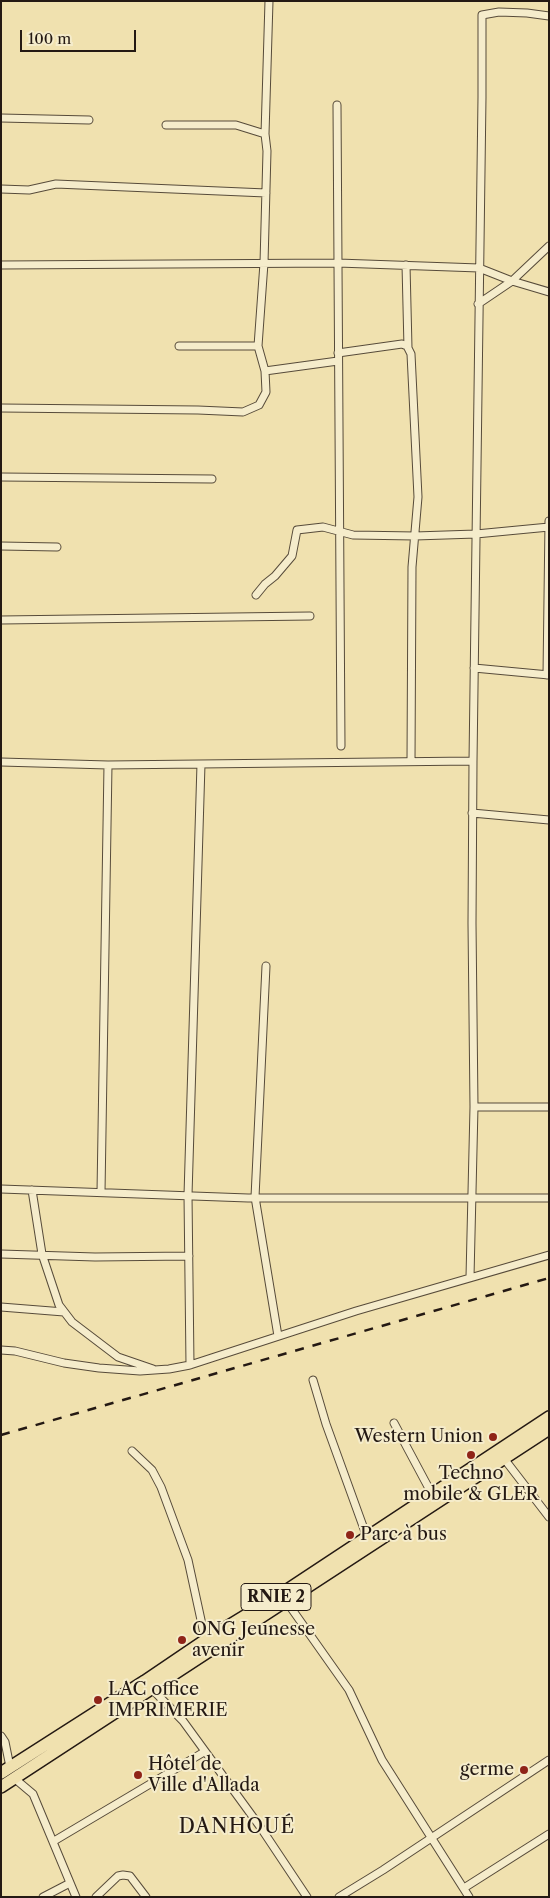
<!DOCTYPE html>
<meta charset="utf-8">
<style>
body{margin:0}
#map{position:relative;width:550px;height:1898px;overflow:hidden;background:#f0e1af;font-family:"Libre Caslon Text",serif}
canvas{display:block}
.frame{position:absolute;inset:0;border:2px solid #241913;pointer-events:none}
.scale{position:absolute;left:20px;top:30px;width:116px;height:22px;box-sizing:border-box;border:2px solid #241913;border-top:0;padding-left:6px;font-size:15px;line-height:18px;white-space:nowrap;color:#241913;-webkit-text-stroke:4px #f5eccb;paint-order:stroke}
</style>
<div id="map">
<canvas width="550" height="1898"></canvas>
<div class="frame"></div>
<div class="scale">100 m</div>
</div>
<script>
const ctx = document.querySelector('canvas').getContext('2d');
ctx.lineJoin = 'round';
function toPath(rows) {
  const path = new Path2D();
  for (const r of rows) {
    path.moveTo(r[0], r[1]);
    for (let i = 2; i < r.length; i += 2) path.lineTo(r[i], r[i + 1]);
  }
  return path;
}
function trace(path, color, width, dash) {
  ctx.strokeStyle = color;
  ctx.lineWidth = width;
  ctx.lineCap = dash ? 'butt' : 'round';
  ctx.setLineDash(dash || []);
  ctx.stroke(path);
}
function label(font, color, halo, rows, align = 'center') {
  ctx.font = font + ' "Libre Caslon Text",serif';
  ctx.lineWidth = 4;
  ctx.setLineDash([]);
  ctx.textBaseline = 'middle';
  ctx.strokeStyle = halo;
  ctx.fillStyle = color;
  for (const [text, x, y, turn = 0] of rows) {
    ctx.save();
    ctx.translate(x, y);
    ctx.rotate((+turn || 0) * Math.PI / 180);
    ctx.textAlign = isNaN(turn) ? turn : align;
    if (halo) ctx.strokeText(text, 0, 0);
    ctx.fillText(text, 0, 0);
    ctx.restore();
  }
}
const minor = toPath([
 [337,105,341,746],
 [1,118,89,120],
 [265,134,269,1],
 [1,189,29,190,56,184,266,193],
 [1,265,338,263,479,268,512,281,549,292],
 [406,265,408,348],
 [478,304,512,281,549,246],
 [179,346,258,346],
 [338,353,402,344,407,346,411,354,418,497,412,567,411,761],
 [265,371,338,361],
 [1,408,198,410,243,412,259,405,266,392,265,371,258,346,264,263,267,151,265,134,236,125,166,125],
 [1,477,212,479],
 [1,546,57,547],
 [256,595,265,584,275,576,292,556,297,530,323,527,353,535,415,536,476,534,549,527],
 [1,620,310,616],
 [474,668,549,675],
 [547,675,549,521],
 [1,762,108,765,473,761],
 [472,813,549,820],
 [266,966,255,1197,278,1336],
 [474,1107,549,1107],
 [1,1189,248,1198,549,1198],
 [32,1190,42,1254,59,1305,72,1322,118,1357,153,1369],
 [101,1192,108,765],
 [1,1254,95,1257,189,1256],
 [470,1277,474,1107,472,923,473,761,482,97,482,15,499,12,527,13,549,16],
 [1,1307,64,1312],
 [1,1350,15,1351,64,1363,99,1368,140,1371,169,1369,190,1365,356,1311,549,1255],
 [190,1365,188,1195,201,764],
 [313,1380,326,1424,368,1540],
 [394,1423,433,1496],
 [132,1451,152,1470,161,1487,188,1560,206,1643],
 [502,1456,549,1517],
 [284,1598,349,1690,382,1760,469,1897],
 [150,1687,183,1721,261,1828,307,1897],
 [1,1736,5,1742,10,1767],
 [14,1778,33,1794,76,1897],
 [54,1841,204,1752],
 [464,1888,549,1834],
 [43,1897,70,1883],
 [96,1897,118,1876,123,1875,130,1876,146,1897],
 [339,1897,383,1870,549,1760]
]);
const trunk = toPath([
 [1,1773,145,1681,204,1641,281,1594,549,1417],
 [1,1787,549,1429]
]);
trace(minor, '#574b3a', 9);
trace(trunk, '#241913', 14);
trace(minor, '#f5eccb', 7);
trace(trunk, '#f0e1af', 11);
trace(toPath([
 [1,1435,549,1278]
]), '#241913', 2.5, [9, 9]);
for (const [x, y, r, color] of [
 [493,1437,5,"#8f2418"],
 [471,1455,5,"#8f2418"],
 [350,1535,5,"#8f2418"],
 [182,1640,5,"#8f2418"],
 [98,1700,5,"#8f2418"],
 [524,1770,5,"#8f2418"],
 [138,1775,5,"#8f2418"]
]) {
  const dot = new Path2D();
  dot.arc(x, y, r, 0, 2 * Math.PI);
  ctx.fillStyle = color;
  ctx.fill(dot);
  trace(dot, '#f5eccb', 2);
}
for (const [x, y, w] of [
 [276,1597,70]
]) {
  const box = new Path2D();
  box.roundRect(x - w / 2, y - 13.5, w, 27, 4);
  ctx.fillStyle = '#f5eccb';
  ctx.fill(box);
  trace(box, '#241913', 1);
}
label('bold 16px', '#241913', null, [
 ["RNIE 2",276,1597]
]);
label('18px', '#241913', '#f5eccb', [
 ["Western Union",483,1437,"right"],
 ["Techno",471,1474,"center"],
 ["mobile & GLER",471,1495,"center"],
 ["Parc à bus",360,1535],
 ["ONG Jeunesse",192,1630],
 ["avenir",192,1651],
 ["LAC office",108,1690],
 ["IMPRIMERIE",108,1711],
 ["Hôtel de",148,1765],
 ["Ville d'Allada",148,1786],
 ["germe",514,1770,"right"]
], 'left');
ctx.letterSpacing = '1px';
label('20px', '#241913', '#f5eccb', [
 ["DANHOUÉ",237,1827]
]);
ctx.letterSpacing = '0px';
</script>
